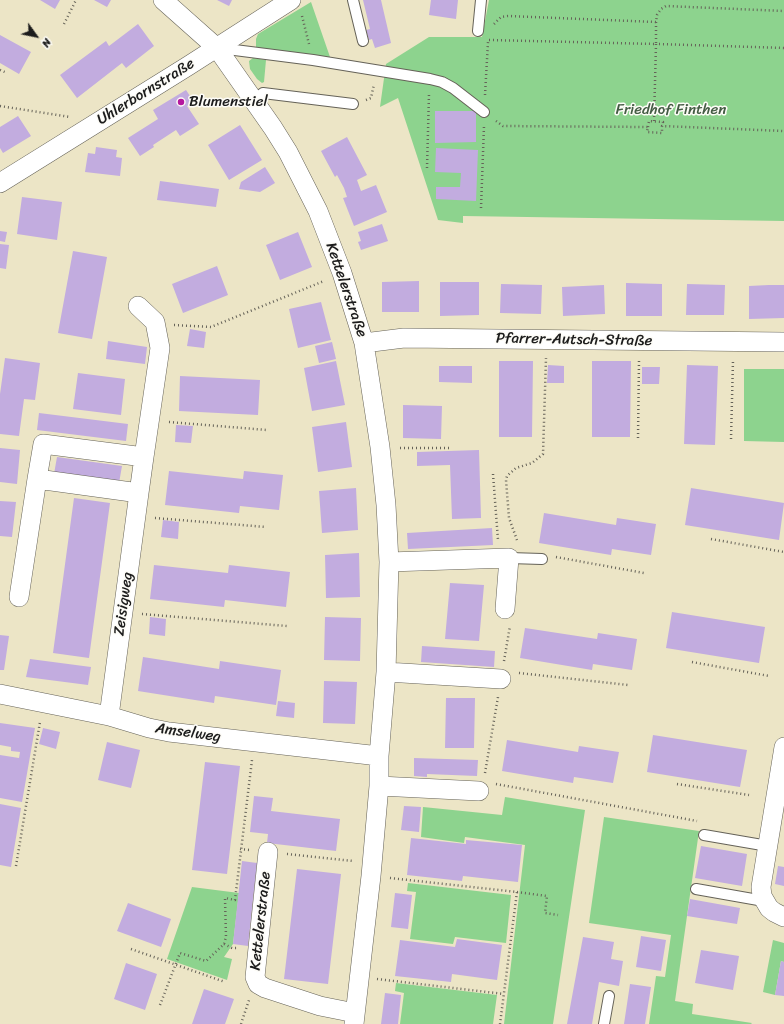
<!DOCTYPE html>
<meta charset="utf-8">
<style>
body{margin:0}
#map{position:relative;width:784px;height:1024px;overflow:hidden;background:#ece5c6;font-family:Sriracha,sans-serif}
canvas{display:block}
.north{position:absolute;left:16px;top:16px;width:40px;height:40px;-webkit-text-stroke:3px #fdfcf7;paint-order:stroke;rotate:123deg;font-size:11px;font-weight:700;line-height:16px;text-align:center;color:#1c1c1c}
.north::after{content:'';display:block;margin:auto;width:14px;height:18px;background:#1c1c1c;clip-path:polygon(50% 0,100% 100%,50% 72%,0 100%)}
</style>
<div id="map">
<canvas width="784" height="1024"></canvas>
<div class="north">N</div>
</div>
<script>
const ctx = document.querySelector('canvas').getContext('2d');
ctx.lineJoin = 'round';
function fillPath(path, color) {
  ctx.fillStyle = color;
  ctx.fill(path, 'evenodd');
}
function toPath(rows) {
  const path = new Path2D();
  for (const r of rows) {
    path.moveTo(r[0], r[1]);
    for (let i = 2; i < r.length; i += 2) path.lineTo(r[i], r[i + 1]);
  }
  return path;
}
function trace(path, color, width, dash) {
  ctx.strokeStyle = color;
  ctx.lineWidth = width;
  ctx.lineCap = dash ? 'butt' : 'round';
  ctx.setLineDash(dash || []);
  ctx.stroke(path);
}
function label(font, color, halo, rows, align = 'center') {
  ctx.font = font + ' Sriracha,sans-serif';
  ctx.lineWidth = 3;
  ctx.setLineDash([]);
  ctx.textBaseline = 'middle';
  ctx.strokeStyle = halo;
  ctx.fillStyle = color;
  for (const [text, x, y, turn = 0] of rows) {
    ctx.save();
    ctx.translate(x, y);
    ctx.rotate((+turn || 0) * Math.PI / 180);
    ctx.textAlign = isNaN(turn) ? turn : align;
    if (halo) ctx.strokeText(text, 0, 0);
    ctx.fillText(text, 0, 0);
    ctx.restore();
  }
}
fillPath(toPath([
 [489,0,784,0,784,221,463,216,463,223,438,220,398,98,380,107,386,64,429,37,482,37],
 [311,2,330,57,256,48,256,39,258,34],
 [253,58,266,60,264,82,262,83,257,79,250,69,249,61],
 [744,369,784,369,784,442,744,441],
 [505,797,585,810,553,1024,504,1024,525,845,465,837,464,843,421,837,423,807,502,815],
 [604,817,699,831,675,1001,693,1004,692,1014,752,1023,751,1024,649,1024,656,976,665,977,671,935,589,923],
 [408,883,511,895,506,943,455,937,453,944,410,939,416,892,407,891],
 [192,887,239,893,233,944,224,957,232,959,227,980,167,959],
 [773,940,784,943,784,962,781,961,775,995,763,992],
 [396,983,497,995,493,1024,400,1024,404,993,395,991]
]), '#8dd38e');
fillPath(toPath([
 [40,0,60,0,55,9],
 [94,0,111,0,107,7],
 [217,0,232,0,229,6],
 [363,0,381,0,391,43,375,48,372,39,369,40,366,30,370,29],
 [431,0,458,0,456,19,429,15],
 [138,24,154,46,126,68,122,63,77,98,60,75,106,41,109,46],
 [0,35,31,52,19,74,0,63],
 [186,90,194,102,187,106,199,124,180,136,176,130,153,145,154,147,140,156,128,138,158,119,153,110],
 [435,111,476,111,476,142,435,143],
 [18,116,31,136,3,153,0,148,0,127],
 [240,125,262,160,229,180,208,145],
 [347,137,367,175,357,180,361,191,376,185,387,212,354,226,343,198,347,197,344,188,337,175,335,177,321,151],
 [96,147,117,150,116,157,122,158,120,176,85,172,88,153,95,154],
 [436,148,478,150,476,201,436,199,436,187,460,187,461,173,435,172],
 [265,167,275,183,260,192,239,189,241,182],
 [160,181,219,189,216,207,157,200],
 [22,197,62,202,57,240,17,234],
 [382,224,388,241,361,250,358,242,361,241,358,232],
 [0,231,7,232,5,242,0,241],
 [298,232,312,267,280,280,266,245],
 [0,244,9,245,6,269,0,268],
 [73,251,107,257,92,339,58,333],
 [217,266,228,295,183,313,172,284],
 [419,281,419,312,382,312,382,282],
 [440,282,479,282,479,315,440,316],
 [626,283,662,284,662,316,626,316],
 [501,284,542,285,541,314,500,313],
 [687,284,725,285,724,315,686,315],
 [604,285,605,314,563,316,562,287],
 [769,285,784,285,784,318,749,319,749,286],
 [321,302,331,340,298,348,289,309],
 [190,329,206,332,204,348,187,346],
 [108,341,147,347,145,364,106,359],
 [332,342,336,359,319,363,315,346],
 [5,358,40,363,35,400,24,399,19,436,0,434,0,394],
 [336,361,345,405,312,411,304,368],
 [499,361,533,361,532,437,499,437],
 [592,361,631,361,630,437,592,437],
 [548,365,564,366,564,383,547,383],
 [687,365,718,366,715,445,684,444],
 [439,366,472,366,472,383,439,382],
 [642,367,660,367,659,384,642,384],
 [78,373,125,379,121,415,73,409],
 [180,376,260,380,258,415,179,411],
 [403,405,442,406,441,439,403,438],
 [39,413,128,424,126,441,37,430],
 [346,422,352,467,318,472,312,427],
 [176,425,193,426,191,443,175,442],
 [0,448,20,450,17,484,0,482],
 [479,450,481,518,452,519,450,465,417,466,417,452],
 [57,457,122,466,119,483,54,474],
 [169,471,243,479,244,471,283,475,279,510,240,506,239,513,165,505],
 [356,488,358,530,322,533,319,491],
 [691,488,784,503,779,540,685,525],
 [74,498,110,503,89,658,53,653],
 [0,501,16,502,12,537,0,536],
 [544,513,616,525,617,518,656,524,651,555,612,549,611,555,539,543],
 [163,520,179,522,178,539,161,537],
 [492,528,493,545,408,549,407,533],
 [359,553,360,597,326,598,325,555],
 [154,565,228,573,229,565,290,572,286,607,225,600,224,607,150,599],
 [450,583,484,585,479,641,445,639],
 [672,612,765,627,759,663,666,648],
 [150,617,166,619,165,636,149,634],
 [325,617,361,618,360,661,324,660],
 [525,628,597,639,598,633,637,639,632,670,593,664,592,670,520,658],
 [0,635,9,636,4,670,0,670],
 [422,646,495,651,494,667,421,662],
 [143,657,219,669,220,661,281,670,276,705,215,696,214,703,138,691],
 [30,659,91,667,88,685,26,677],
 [324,681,357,682,355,724,323,723],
 [446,698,475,698,474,748,445,748],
 [278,701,295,703,294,718,276,716],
 [0,723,35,728,22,802,0,798,0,755,19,758,20,752,11,751,11,747,0,745],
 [43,728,60,732,56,749,39,744],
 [653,735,747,750,740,787,647,772],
 [507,740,578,752,579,746,619,752,613,783,574,777,573,783,502,771],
 [107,742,140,750,131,788,98,780],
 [414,758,478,760,477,776,427,774,427,777,414,776],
 [205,762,240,766,227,874,192,870],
 [254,796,273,798,271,811,340,819,336,851,267,843,268,834,250,832],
 [0,804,21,808,11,867,0,865],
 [404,806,421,807,419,832,401,830],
 [411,838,466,844,466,840,522,845,518,882,463,876,462,881,407,875],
 [701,846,747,854,742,886,695,878],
 [242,861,257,863,248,946,233,944],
 [778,866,784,867,784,886,775,884],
 [297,869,341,874,328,984,284,979],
 [395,893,412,895,408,929,391,927],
 [690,899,740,908,737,924,687,916],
 [128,903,171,919,161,947,117,931],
 [641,936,666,940,661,971,636,967],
 [583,937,614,942,611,959,623,961,619,986,599,982,592,1024,567,1024],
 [457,939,502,945,497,980,452,974,451,982,395,976,400,940,455,947],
 [701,950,739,956,733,990,695,983],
 [781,961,784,962,784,996,775,995],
 [126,963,157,974,145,1010,114,999],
 [630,984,651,987,645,1024,624,1024],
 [204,989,234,999,225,1024,192,1024],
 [385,993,401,995,398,1024,381,1024]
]), '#c2acdf');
const lane = toPath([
 [353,0,363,41],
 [478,31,481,0],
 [219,48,313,60,430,79,442,82,453,88,484,112],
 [254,100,263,93,353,104],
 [509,558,542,559],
 [704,835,768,846],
 [696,889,764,901],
 [604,1024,609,996]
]);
const street = toPath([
 [163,0,217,48,273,128,288,152,318,211,342,273,364,343,380,447,386,505,389,562,386,672,379,756,379,786,371,876,354,1024],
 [0,183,188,66,291,0],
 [138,306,155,322,160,348,144,457],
 [364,343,404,338,784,342],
 [389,562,509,558,505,609],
 [19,597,37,479,43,444,144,457,139,493,37,479],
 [386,672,501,679],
 [0,694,109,716,149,728,169,732,379,756],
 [109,716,139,493],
 [784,747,761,887,762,896,769,908,774,912,784,917],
 [379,786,479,791],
 [268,852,255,977,258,984,265,988,320,1006,355,1013]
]);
trace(lane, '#656258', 12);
trace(street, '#656258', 20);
trace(toPath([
 [302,16,309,44],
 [64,24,76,0],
 [494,24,501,17,508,16,656,22,657,15,661,9,666,6,784,11],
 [489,40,656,44,656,22],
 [0,70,7,73],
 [485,95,488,42],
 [366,100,371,98,374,84],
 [0,106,70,117],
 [496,121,503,126,648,127,647,132,662,133,662,126,784,131],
 [654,121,656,44,784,48],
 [648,127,649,121,663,122,662,126],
 [427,168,429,94],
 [481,208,484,126],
 [174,325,211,327,324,281],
 [169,422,267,430],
 [638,438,639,360],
 [731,439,733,360],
 [400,448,451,448],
 [493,474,498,540],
 [155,518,266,527],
 [711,539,784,552],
 [517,540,509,518,506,480,507,476,516,468,532,463,543,454,546,358],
 [556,557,644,573],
 [142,614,287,626],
 [504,661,510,626],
 [692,662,769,676],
 [519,673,628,685],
 [485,773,498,697],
 [496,784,697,821],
 [677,784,749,795],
 [240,849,250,850],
 [287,854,353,861],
 [16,866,40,722],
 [390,878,517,892,500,1024],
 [517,892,547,896,545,913,558,915],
 [224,944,232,948,238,948],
 [131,949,225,982],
 [377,979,504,994],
 [160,1005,180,953,206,961,224,944,226,937,225,898,235,900,252,760],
 [241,1024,249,1000]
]), '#656258', 2.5, [1, 3]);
trace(lane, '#fff', 10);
trace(street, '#fff', 19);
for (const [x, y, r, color] of [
 [181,102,4,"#b5179e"]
]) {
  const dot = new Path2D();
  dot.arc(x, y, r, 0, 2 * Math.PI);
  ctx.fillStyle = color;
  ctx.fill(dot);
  trace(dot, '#fdfcf7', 1.5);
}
label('15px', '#1c1c1c', '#fdfcf7', [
 ["Uhlerbornstraße",146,92,-32],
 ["Kettelerstraße",346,290,71],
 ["Pfarrer-Autsch-Straße",574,340,1],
 ["Zeisigweg",124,604,-82],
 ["Amselweg",188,733,8],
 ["Kettelerstraße",261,921,-84]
]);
label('15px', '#1c1c1c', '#fdfcf7', [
 ["Blumenstiel",189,102]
], 'left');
label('15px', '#445c44', '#fdfcf7', [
 ["Friedhof Finthen",671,110]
]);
</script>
